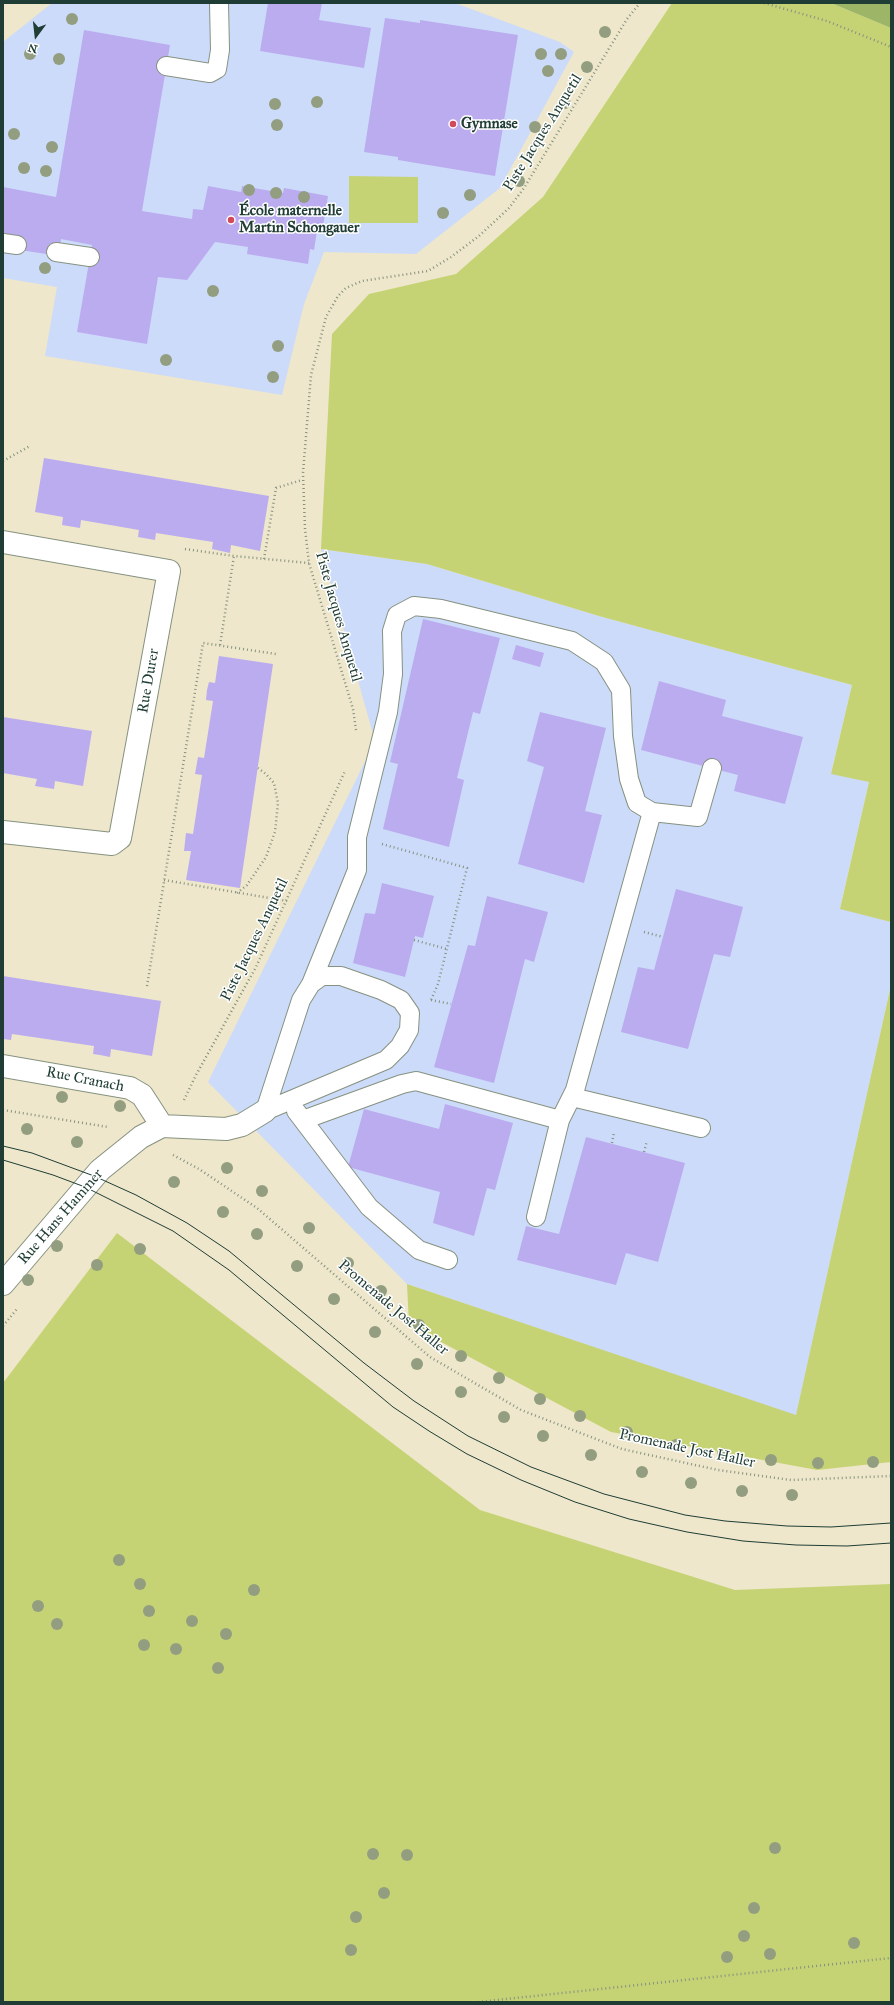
<!DOCTYPE html>
<meta charset="utf-8">
<style>
body{margin:0}
#map{position:relative;width:894px;height:2005px;overflow:hidden;background:#eee7cb;font-family:"IM FELL Great Primer",serif}
canvas{display:block}
.frame{position:absolute;inset:0;border:4px solid #1f3d34;pointer-events:none}
.north{position:absolute;left:16px;top:16px;width:40px;height:40px;-webkit-text-stroke:3px #fff;paint-order:stroke;rotate:195deg;font-size:11px;font-weight:700;line-height:16px;text-align:center;color:#1f3d34}
.north::after{content:'';display:block;margin:auto;width:14px;height:18px;background:#1f3d34;clip-path:polygon(50% 0,100% 100%,50% 72%,0 100%)}
</style>
<div id="map">
<canvas width="894" height="2005"></canvas>
<div class="frame"></div>
<div class="north">N</div>
</div>
<script>
const ctx = document.querySelector('canvas').getContext('2d');
ctx.lineJoin = 'round';
function fillPath(path, color) {
  ctx.fillStyle = color;
  ctx.fill(path, 'evenodd');
}
function toPath(rows) {
  const path = new Path2D();
  for (const r of rows) {
    path.moveTo(r[0], r[1]);
    for (let i = 2; i < r.length; i += 2) path.lineTo(r[i], r[i + 1]);
  }
  return path;
}
function trace(path, color, width, dash) {
  ctx.strokeStyle = color;
  ctx.lineWidth = width;
  ctx.lineCap = dash ? 'butt' : 'round';
  ctx.setLineDash(dash || []);
  ctx.stroke(path);
}
function label(font, color, halo, rows, align = 'center') {
  ctx.font = font + ' "IM FELL Great Primer",serif';
  ctx.lineWidth = 3;
  ctx.setLineDash([]);
  ctx.textBaseline = 'middle';
  ctx.strokeStyle = halo;
  ctx.fillStyle = color;
  for (const [text, x, y, turn = 0] of rows) {
    ctx.save();
    ctx.translate(x, y);
    ctx.rotate((+turn || 0) * Math.PI / 180);
    ctx.textAlign = isNaN(turn) ? turn : align;
    if (halo) ctx.strokeText(text, 0, 0);
    ctx.fillText(text, 0, 0);
    ctx.restore();
  }
}
fillPath(toPath([
 [52,3,455,3,560,42,574,52,500,188,416,254,324,252,304,304,282,395,45,356,57,287,3,278,3,42],
 [321,549,427,564,599,616,852,685,831,773,869,782,840,908,891,922,891,985,796,1416,407,1284,208,1082,375,741]
]), '#ccdbfa');
fillPath(toPath([
 [672,3,831,3,891,28,891,922,840,909,869,782,831,774,852,685,599,616,427,564,321,549,332,334,369,294,456,274,543,197],
 [349,176,418,177,418,223,349,223],
 [891,985,891,1462,817,1470,611,1432,409,1325,407,1284,796,1415],
 [117,1233,480,1510,735,1590,891,1584,891,2002,3,2002,3,1383]
]), '#c6d374');
fillPath(toPath([
 [831,3,891,3,891,28]
]), '#9cb566');
fillPath(toPath([
 [268,3,322,3,319,20,371,28,364,68,260,51],
 [385,18,420,23,420,20,518,35,495,176,398,160,398,157,364,152],
 [84,30,170,45,142,211,192,219,193,209,203,210,208,186,241,192,242,186,283,193,284,188,328,196,322,232,317,231,314,250,310,249,308,264,247,254,248,247,215,242,187,280,158,277,147,344,77,332,92,245,61,239,60,248,53,255,20,250,3,239,3,187,56,197],
 [44,458,269,496,260,551,231,545,230,553,212,549,213,542,156,533,155,540,138,537,139,530,81,520,80,528,62,525,63,517,35,512],
 [423,619,500,638,480,714,473,712,457,778,464,780,449,847,383,829,398,764,390,762],
 [516,645,544,653,540,667,512,659],
 [219,656,273,664,240,888,186,880,191,851,184,851,186,833,193,834,202,775,195,774,198,757,204,758,213,701,206,700,207,690,209,682,215,683],
 [659,681,726,700,722,716,803,737,785,804,734,791,738,775,641,750],
 [540,712,606,728,585,811,602,815,584,883,518,864,544,767,527,761],
 [3,717,92,731,83,786,55,781,54,789,35,786,37,779,3,773],
 [382,883,434,896,423,938,415,936,405,977,353,963,365,913,375,914],
 [676,889,743,907,730,957,714,954,688,1049,621,1032,638,967,654,970],
 [487,896,548,912,534,962,525,959,494,1083,434,1067,468,945,475,946],
 [3,976,161,1001,152,1056,111,1049,110,1057,100,1055,93,1054,94,1046,12,1034,11,1040,3,1039],
 [445,1104,513,1123,495,1190,487,1188,474,1236,433,1223,440,1192,348,1167,364,1109,439,1129],
 [586,1137,685,1163,658,1262,626,1253,616,1285,517,1260,526,1226,559,1234]
]), '#bbacef');
const service = toPath([
 [166,66,210,73,217,69,220,50,219,3],
 [3,243,17,245],
 [56,252,90,257],
 [322,976,341,976,381,990,401,1000,410,1013,409,1030,400,1046,386,1060,265,1111,301,1000,311,984,322,976],
 [311,984,357,870,357,837,388,712,393,674,392,631,397,615,414,606,441,609,572,641,604,662,621,690,623,736,629,779,637,803,652,812,698,817,712,768],
 [572,1097,701,1128],
 [296,1111,369,1207,419,1250,448,1260],
 [303,1120,402,1084,416,1081,560,1120],
 [536,1217,560,1120,575,1090,652,812]
]);
const minor = toPath([
 [3,542,169,571,120,838,112,844,3,832],
 [3,1066,130,1088,142,1095,162,1126,226,1129,242,1125,265,1111],
 [3,1284,100,1170,141,1137,162,1126]
]);
trace(service, '#869280', 20);
trace(minor, '#869280', 24);
trace(toPath([
 [764,3,827,21,891,47],
 [3,461,30,446],
 [185,549,234,556,309,563],
 [264,559,276,488,302,480],
 [220,645,234,556],
 [356,730,353,709,309,563,305,529,303,473,311,375,326,317,338,296,346,288,362,281,428,271,451,257,479,236,509,208,524,188,627,19,640,3],
 [382,844,467,868,438,984,431,1000],
 [164,880,287,901],
 [237,893,247,885,266,857,275,832,278,803,274,783,266,774,258,768],
 [644,932,663,937],
 [414,940,447,949],
 [147,986,203,643,276,654],
 [431,1000,451,1004],
 [184,1100,196,1075,256,967,345,771],
 [3,1110,108,1127],
 [612,1143,614,1132],
 [644,1152,647,1141],
 [173,1155,199,1169,257,1208,430,1357,521,1410,622,1449,718,1470,791,1480,891,1476],
 [3,1326,17,1309],
 [478,2002,891,1958]
]), '#869280', 2.5, [1, 3]);
trace(service, '#fff', 18);
trace(minor, '#fff', 22);
trace(toPath([
 [3,1146,32,1153,94,1176,136,1195,187,1223,229,1251,364,1363,414,1401,468,1436,531,1467,604,1494,685,1515,725,1521,787,1526,831,1527,891,1523],
 [3,1160,53,1175,85,1187,173,1231,229,1270,393,1407,429,1431,467,1454,521,1480,575,1502,629,1519,687,1532,743,1541,796,1545,847,1546,891,1543]
]), '#1f3d34', 1);
ctx.fillStyle = '#939e81';
for (const [x, y] of [
 [72,19],
 [605,32],
 [30,54],
 [541,54],
 [561,54],
 [59,59],
 [587,67],
 [548,71],
 [317,102],
 [565,103],
 [275,104],
 [277,125],
 [535,127],
 [14,134],
 [52,147],
 [24,168],
 [46,171],
 [519,181],
 [249,190],
 [276,193],
 [470,195],
 [304,197],
 [443,213],
 [45,268],
 [213,291],
 [278,346],
 [166,360],
 [273,377],
 [62,1097],
 [120,1106],
 [27,1129],
 [77,1142],
 [227,1168],
 [174,1182],
 [262,1191],
 [223,1212],
 [309,1228],
 [257,1234],
 [57,1246],
 [140,1249],
 [348,1263],
 [97,1265],
 [297,1266],
 [28,1280],
 [381,1291],
 [334,1299],
 [419,1325],
 [375,1332],
 [461,1356],
 [417,1364],
 [499,1378],
 [461,1392],
 [540,1399],
 [580,1416],
 [504,1417],
 [627,1432],
 [543,1436],
 [676,1445],
 [723,1454],
 [591,1455],
 [771,1460],
 [873,1462],
 [818,1463],
 [642,1472],
 [691,1483],
 [742,1491],
 [792,1495],
 [119,1560],
 [140,1584],
 [254,1590],
 [38,1606],
 [149,1611],
 [192,1621],
 [57,1624],
 [226,1634],
 [144,1645],
 [176,1649],
 [218,1668],
 [775,1848],
 [373,1854],
 [407,1855],
 [384,1893],
 [754,1908],
 [356,1917],
 [744,1936],
 [854,1943],
 [351,1950],
 [770,1954],
 [727,1957]
]) {
  ctx.beginPath();
  ctx.arc(x, y, 6, 0, 2 * Math.PI);
  ctx.fill();
}
for (const [x, y, r, color] of [
 [453,124,4,"#d1495b"],
 [231,220,4,"#d1495b"]
]) {
  const dot = new Path2D();
  dot.arc(x, y, r, 0, 2 * Math.PI);
  ctx.fillStyle = color;
  ctx.fill(dot);
  trace(dot, '#fff', 1.5);
}
label('bold 15px', '#1f3d34', '#fff', [
 ["Gymnase",461,124],
 ["École maternelle",239,211],
 ["Martin Schongauer",239,228]
], 'left');
label('15px', '#1f3d34', '#fff', [
 ["Piste Jacques Anquetil",543,133,-58],
 ["Piste Jacques Anquetil",338,617,74],
 ["Rue Durer",149,681,-80],
 ["Piste Jacques Anquetil",255,940,-64],
 ["Rue Cranach",85,1080,11],
 ["Rue Hans Hammer",61,1217,-49],
 ["Promenade Jost Haller",393,1308,40],
 ["Promenade Jost Haller",687,1449,12]
]);
</script>
